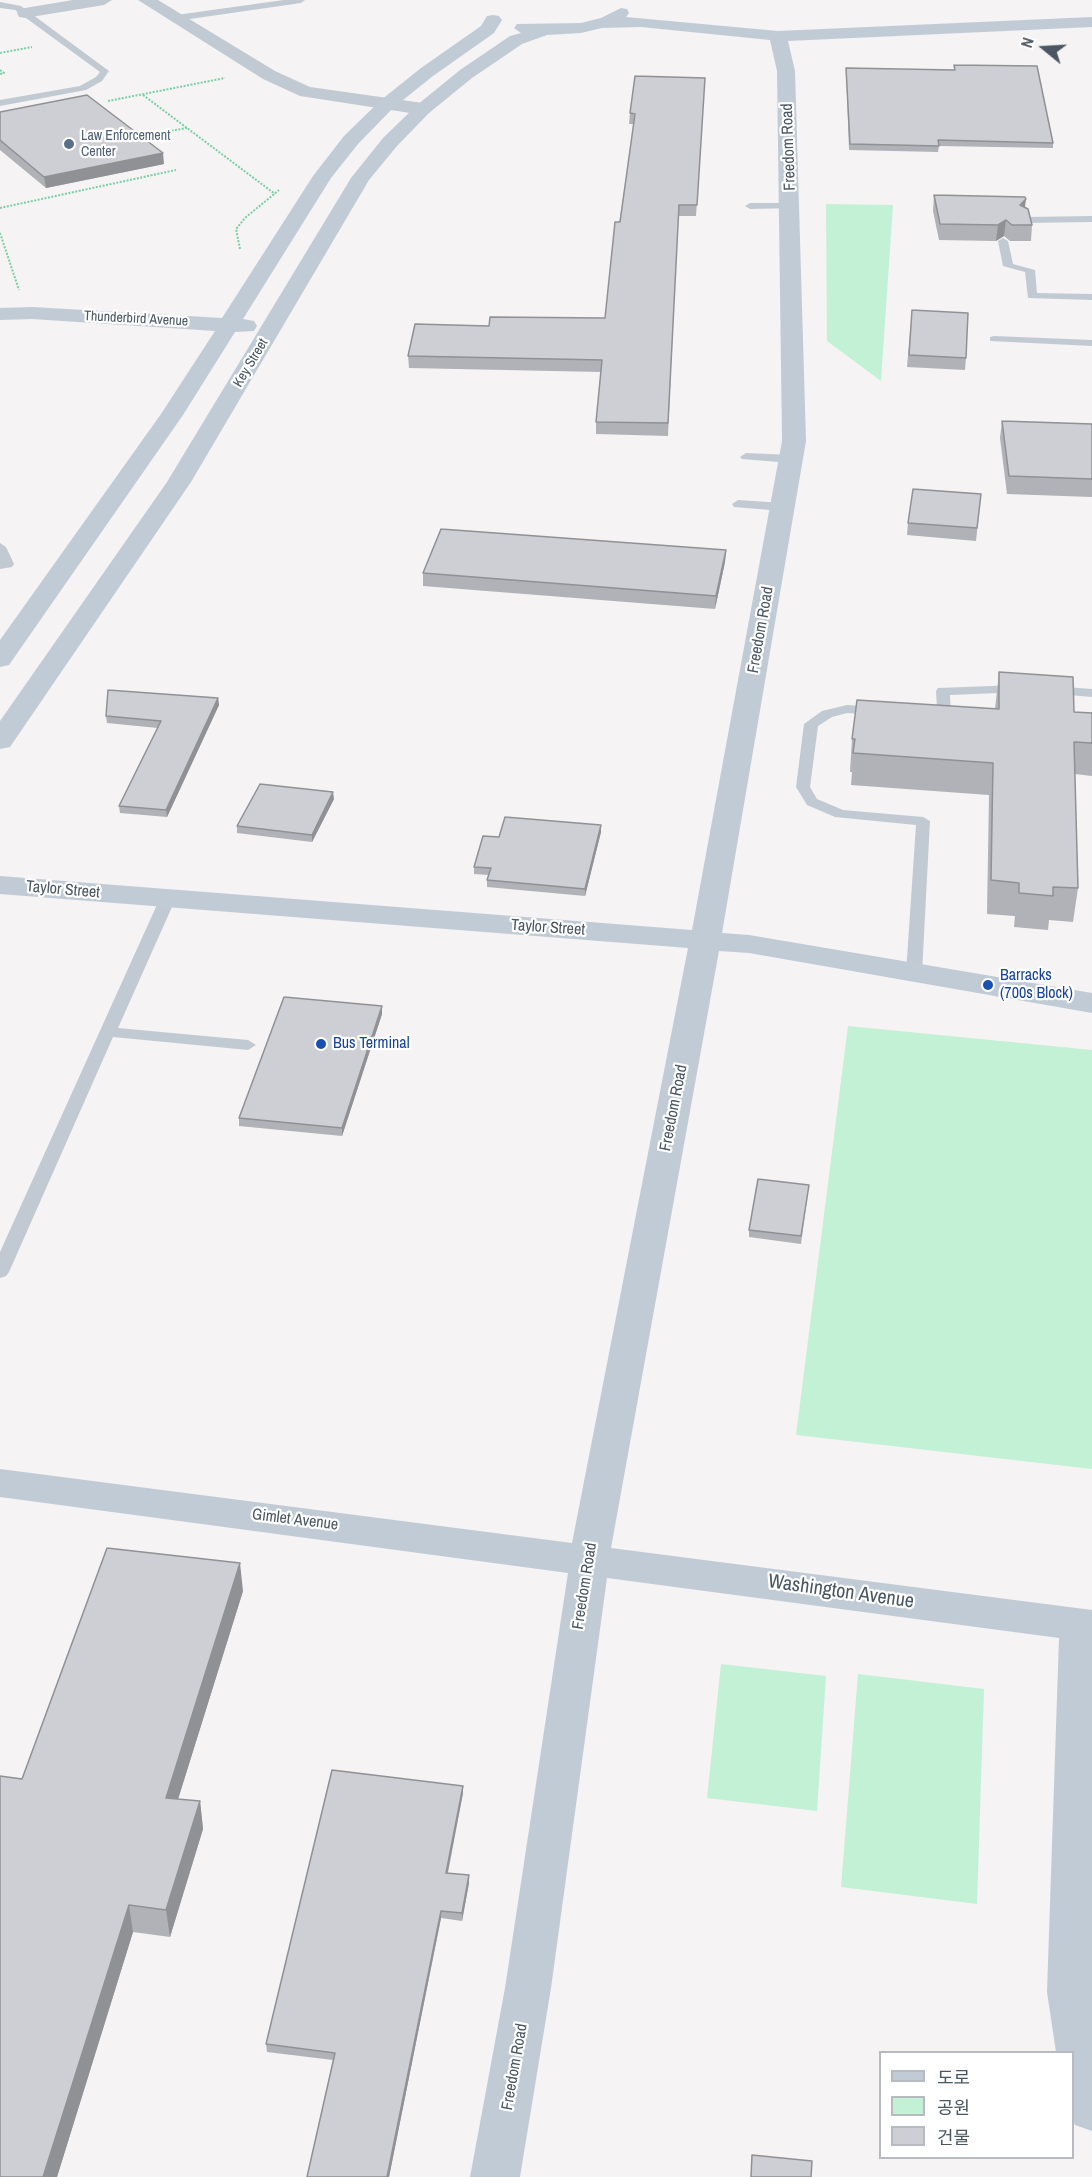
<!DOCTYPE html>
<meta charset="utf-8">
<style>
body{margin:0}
#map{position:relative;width:1092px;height:2177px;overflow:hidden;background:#f5f3f3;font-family:"Archivo Narrow","Noto Sans KR",sans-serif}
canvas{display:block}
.legend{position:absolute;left:879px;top:2051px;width:195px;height:108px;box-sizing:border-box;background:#fff;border:2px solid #b7bbc0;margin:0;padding:8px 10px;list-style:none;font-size:18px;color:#4a5661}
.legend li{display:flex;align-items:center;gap:12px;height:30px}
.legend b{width:30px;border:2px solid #b7bbc0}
.north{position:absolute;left:1014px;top:18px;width:60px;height:60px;-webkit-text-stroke:4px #fff;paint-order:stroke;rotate:288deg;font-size:16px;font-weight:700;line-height:24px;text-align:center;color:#4a5661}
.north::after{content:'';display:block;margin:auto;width:21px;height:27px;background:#4a5661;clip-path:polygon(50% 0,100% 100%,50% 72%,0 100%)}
</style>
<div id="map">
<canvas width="1092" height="2177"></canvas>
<ul class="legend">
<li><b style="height:8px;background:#c1cbd6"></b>도로</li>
<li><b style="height:16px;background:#c3f1d5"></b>공원</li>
<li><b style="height:16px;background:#cdcfd5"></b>건물</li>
</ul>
<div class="north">N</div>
</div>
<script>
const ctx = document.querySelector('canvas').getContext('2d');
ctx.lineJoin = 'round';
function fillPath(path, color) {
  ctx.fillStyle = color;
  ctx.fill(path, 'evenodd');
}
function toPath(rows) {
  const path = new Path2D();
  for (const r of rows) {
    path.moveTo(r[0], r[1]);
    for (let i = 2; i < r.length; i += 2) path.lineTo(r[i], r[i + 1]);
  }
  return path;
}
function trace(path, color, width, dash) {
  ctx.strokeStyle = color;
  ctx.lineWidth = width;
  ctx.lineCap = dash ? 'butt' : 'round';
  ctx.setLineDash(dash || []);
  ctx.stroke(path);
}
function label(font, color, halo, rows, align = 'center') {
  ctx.font = font + ' "Archivo Narrow",sans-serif';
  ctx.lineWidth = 4.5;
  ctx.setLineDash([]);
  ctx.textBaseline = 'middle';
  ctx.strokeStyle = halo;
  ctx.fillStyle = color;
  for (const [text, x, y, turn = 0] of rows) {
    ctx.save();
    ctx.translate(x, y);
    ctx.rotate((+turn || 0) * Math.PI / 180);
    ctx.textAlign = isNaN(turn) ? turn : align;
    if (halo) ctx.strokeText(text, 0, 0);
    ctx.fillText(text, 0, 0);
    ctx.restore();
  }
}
fillPath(toPath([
 [826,204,893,205,881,381,827,341],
 [848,1026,1092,1050,1092,1469,796,1435],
 [721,1664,826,1676,817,1811,707,1798],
 [858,1674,984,1689,977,1904,841,1887]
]), '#c3f1d5');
trace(toPath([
 [0,53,32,47],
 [0,70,4,73,0,74],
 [143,95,275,194],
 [108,101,225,78],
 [137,137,187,128],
 [0,208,176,170],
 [0,233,19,290],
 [240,249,236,229,245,218,279,190]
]), '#7ad0a6', 2, [2, 1.5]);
fillPath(toPath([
 [284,0,305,0,301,3,176,21,172,18,176,15,284,0],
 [0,2,21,6,109,71,102,81,86,90,0,106,0,100,80,86,96,77,100,72,15,10,0,8,0,2],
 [790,203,795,206,794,208,750,209,745,206,750,203,790,203],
 [1092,216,1092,222,1025,223,1020,220,1025,217,1092,216],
 [1003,238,1008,241,1013,264,1035,270,1037,293,1092,294,1092,300,1028,298,1025,272,1003,266,998,241,1003,238],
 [994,336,1092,340,1092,346,990,341,990,337,994,336],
 [746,453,791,455,797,459,791,463,742,459,740,457,746,453],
 [738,500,783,503,789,507,783,511,734,507,732,504,738,500],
 [0,543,6,547,14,564,12,567,0,569,0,543],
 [1019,685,1026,689,1024,692,950,695,951,714,949,717,930,717,923,713,925,710,937,709,936,691,938,688,1019,685],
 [1051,686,1092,689,1092,697,1046,693,1044,690,1051,686],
 [847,705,877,707,884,711,877,715,847,713,832,717,818,726,810,787,817,799,843,810,923,817,930,821,922,973,920,976,914,978,906,973,916,825,835,817,807,805,796,787,804,724,822,711,847,705],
 [168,893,176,898,118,1028,248,1040,256,1045,248,1050,113,1037,9,1272,6,1276,0,1278,0,1252,160,898,168,893]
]), '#c1cad2');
fillPath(toPath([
 [73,0,112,0,104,5,25,18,19,17,17,13,19,9,73,0],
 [138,0,158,0,275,71,310,87,423,103,429,105,432,109,429,113,423,115,300,96,263,79,138,0]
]), '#c1cad2');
fillPath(toPath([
 [621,8,627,9,629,13,626,17,778,31,1092,17,1092,27,788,41,795,71,806,441,722,933,749,935,1092,993,1092,1013,749,953,719,951,611,1548,1092,1610,1092,2131,1075,2125,1072,2119,1072,2052,1056,2052,1047,1992,1059,1638,607,1578,551,1988,520,2177,470,2177,505,1988,568,1573,0,1497,0,1469,572,1543,688,948,0,894,0,876,692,930,782,441,777,71,770,40,641,27,602,28,581,33,547,35,522,44,472,78,429,113,397,146,369,180,191,482,10,747,0,749,0,721,167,482,351,178,383,138,417,105,460,70,510,36,521,33,514,28,517,24,581,23,601,18,621,8],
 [493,15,499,16,502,20,494,33,433,76,393,108,358,144,331,178,243,319,254,321,257,326,254,331,235,332,183,415,9,665,0,667,0,640,161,414,215,331,32,319,0,320,0,308,32,307,222,318,313,176,344,136,381,100,421,68,481,26,487,16,493,15]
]), '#c1cbd6');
fillPath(toPath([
 [954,65,1053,143,1053,148,939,146,938,152,849,150,846,68,954,70],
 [705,78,696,216,678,216,668,436,596,434,596,422,601,372,409,368,408,356,489,326,605,318,634,124,629,124,630,113],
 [0,112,164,164,46,188,0,150],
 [934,195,1025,208,1032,225,1031,241,1010,241,1004,236,996,241,939,240,933,211],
 [912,310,966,358,965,370,907,367],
 [1002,421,1092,424,1092,497,1007,494,1000,438],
 [981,494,976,541,907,535,908,523],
 [726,550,725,562,715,609,423,586,423,573],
 [999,672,1074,712,1092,713,1092,776,1075,774,1078,888,1073,922,1049,920,1048,930,1014,927,1015,916,987,914,989,795,851,785,852,772,850,772,852,739,995,709],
 [218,698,219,705,167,817,120,813,119,806,158,728,107,723,106,716],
 [334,799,312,842,237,833,237,826],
 [601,825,601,832,585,896,487,887,487,880,489,875,474,874,474,867,499,837],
 [382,1014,342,1136,239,1126,239,1118],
 [809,1185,801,1244,749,1237,749,1230],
 [243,1591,178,1799,200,1801,203,1829,170,1937,133,1932,57,2177,0,2177,22,1779],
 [463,1793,448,1873,469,1883,462,1921,441,1918,389,2177,307,2177,333,2060,267,2052,266,2044]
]), '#b0b2b7');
fillPath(toPath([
 [163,153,164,164,46,188,44,177],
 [1026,199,1024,215,1020,205],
 [1006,220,1004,236,996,241,998,225],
 [726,550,725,562,715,609,716,596],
 [218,698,219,705,167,817,166,810],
 [333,792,334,799,312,842,312,835],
 [601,825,601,832,585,896,585,889],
 [382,1006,382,1014,342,1136,342,1128],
 [240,1563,243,1591,170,1825,166,1798],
 [463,1786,463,1793,446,1880,446,1873],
 [200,1801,203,1829,170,1937,166,1910],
 [469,1875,469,1883,462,1921,462,1913],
 [129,1905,133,1932,57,2177,43,2177],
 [441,1911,441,1918,389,2177,387,2177]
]), '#909195');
const building = toPath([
 [954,65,1037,66,1053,143,938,140,939,146,850,144,846,68,955,70,954,65],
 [635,76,705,78,697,205,679,205,668,423,596,422,602,360,408,356,415,324,489,326,490,317,605,318,615,222,620,222,635,114,630,113,635,76],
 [87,95,163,153,44,177,0,140,0,112,87,95],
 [934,195,1025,197,1026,199,1020,205,1028,209,1032,225,1012,225,1006,220,998,225,940,224,934,195],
 [912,310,968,313,966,358,909,355,912,310],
 [1002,421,1092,424,1092,479,1009,476,1002,421],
 [913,489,981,494,977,528,908,523,913,489],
 [441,529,726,550,716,596,423,573,441,529],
 [999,672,1073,677,1074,712,1092,713,1092,743,1074,742,1078,888,1053,887,1053,896,1019,893,1019,883,991,880,993,763,853,753,855,739,852,739,857,700,999,709,999,672],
 [108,690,218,698,166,810,119,806,161,721,106,716,108,690],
 [260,784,333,792,312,835,237,826,260,784],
 [505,817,601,825,585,889,487,880,491,868,474,867,483,836,499,837,505,817],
 [284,997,382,1006,342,1128,239,1118,284,997],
 [758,1179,809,1185,801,1236,749,1230,758,1179],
 [107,1548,240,1563,166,1798,200,1801,166,1910,129,1905,43,2177,0,2177,0,1776,22,1779,107,1548],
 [332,1770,463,1786,446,1873,469,1875,462,1913,441,1911,387,2177,307,2177,335,2053,266,2044,332,1770],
 [752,2155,812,2161,811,2177,751,2177,752,2155]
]);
fillPath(building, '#cdcfd5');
trace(building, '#909195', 1.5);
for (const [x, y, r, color] of [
 [69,144,6,"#5c6f8a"],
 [988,985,6,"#1a4fb4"],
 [321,1044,6,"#1a4fb4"]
]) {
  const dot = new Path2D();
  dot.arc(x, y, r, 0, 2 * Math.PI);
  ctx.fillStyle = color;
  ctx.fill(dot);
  trace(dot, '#fff', 2);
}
label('14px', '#4e5e75', '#fff', [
 ["Law Enforcement",81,136],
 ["Center",81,152]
], 'left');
label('14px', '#4a5661', '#fff', [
 ["Thunderbird Avenue",136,319,3],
 ["Key Street",251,363,-59]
]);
label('16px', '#4a5661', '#fff', [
 ["Freedom Road",789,147,-92],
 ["Freedom Road",761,630,-80],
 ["Taylor Street",63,890,5],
 ["Taylor Street",548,928,4],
 ["Freedom Road",674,1108,-79],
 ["Gimlet Avenue",295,1520,7],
 ["Freedom Road",585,1586,-81],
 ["Freedom Road",515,2067,-80]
]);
label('16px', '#164399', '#fff', [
 ["Barracks",1000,976],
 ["(700s Block)",1000,994],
 ["Bus Terminal",333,1044]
], 'left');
label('20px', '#4a5661', '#fff', [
 ["Washington Avenue",841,1592,8]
]);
</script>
